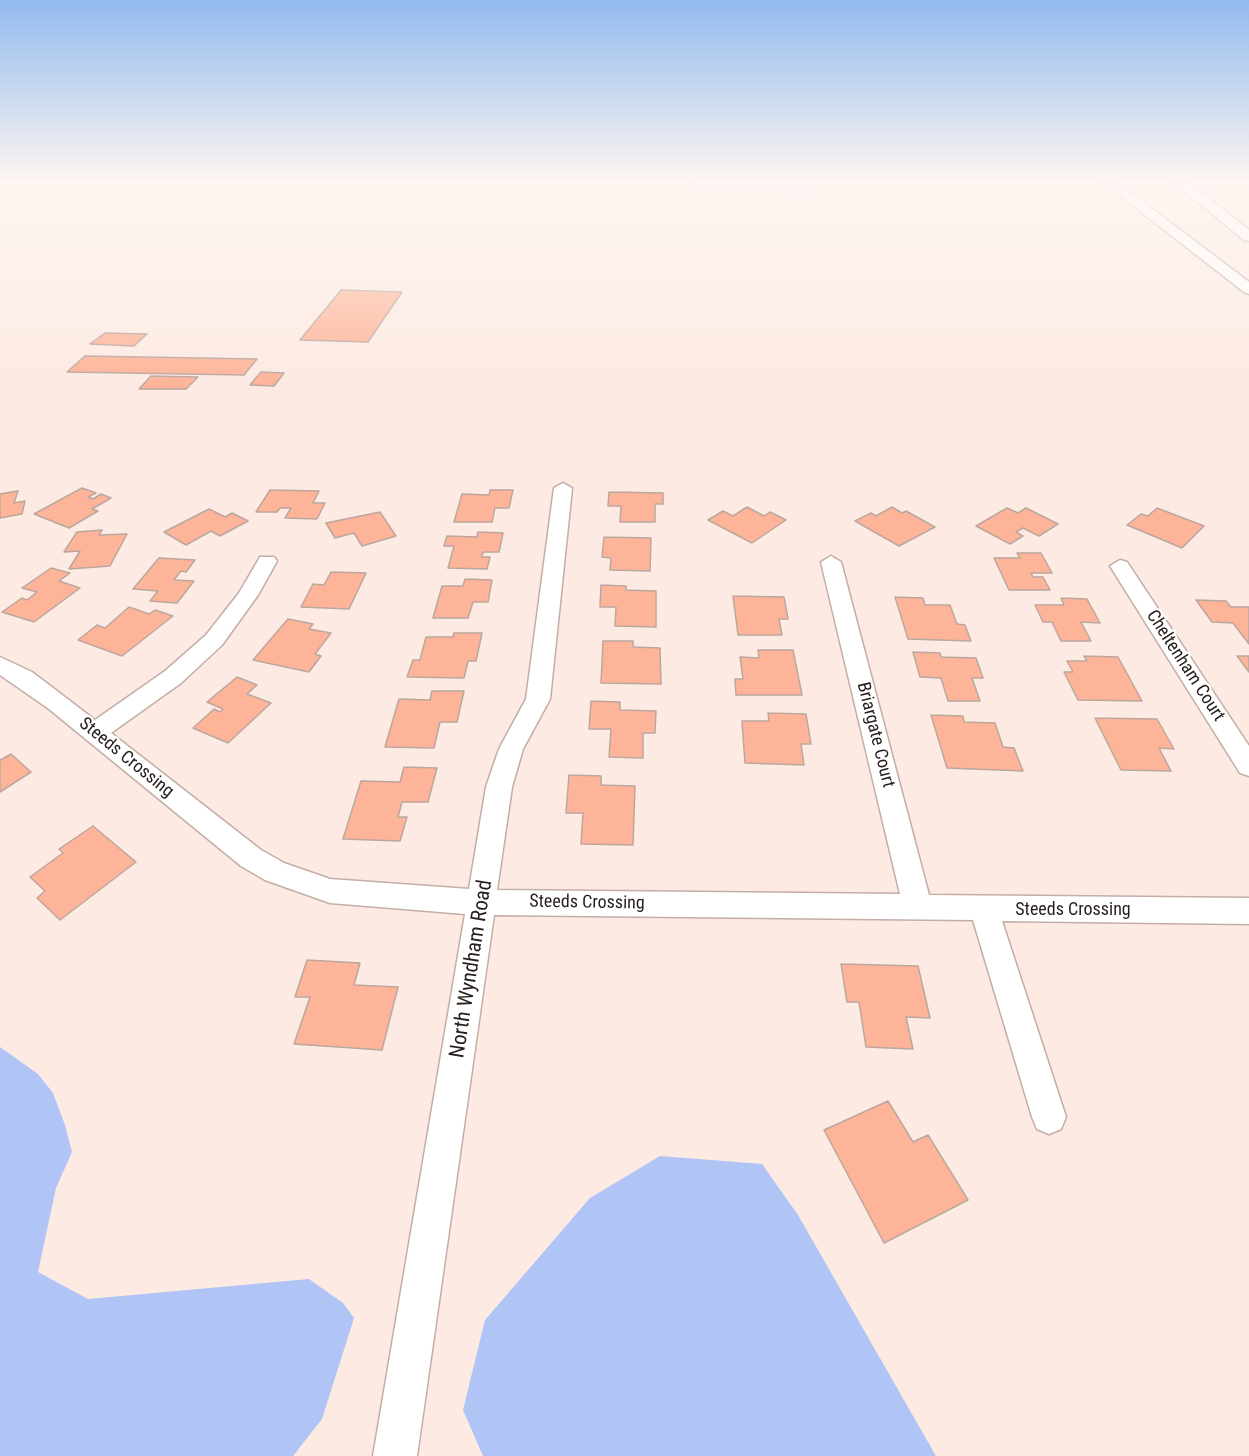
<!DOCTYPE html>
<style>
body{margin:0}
canvas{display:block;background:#fceae3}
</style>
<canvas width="1249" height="1456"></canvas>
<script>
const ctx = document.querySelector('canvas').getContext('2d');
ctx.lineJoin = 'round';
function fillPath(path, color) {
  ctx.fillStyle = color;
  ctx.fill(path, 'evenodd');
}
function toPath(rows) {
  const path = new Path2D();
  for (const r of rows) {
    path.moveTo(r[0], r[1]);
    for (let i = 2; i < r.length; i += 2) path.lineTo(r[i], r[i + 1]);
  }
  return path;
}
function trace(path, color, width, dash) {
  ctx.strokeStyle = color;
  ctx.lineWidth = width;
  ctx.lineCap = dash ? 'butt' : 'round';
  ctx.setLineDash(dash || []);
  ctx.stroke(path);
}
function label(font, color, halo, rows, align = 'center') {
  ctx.font = font + ' "Roboto Condensed",sans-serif';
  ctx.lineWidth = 4.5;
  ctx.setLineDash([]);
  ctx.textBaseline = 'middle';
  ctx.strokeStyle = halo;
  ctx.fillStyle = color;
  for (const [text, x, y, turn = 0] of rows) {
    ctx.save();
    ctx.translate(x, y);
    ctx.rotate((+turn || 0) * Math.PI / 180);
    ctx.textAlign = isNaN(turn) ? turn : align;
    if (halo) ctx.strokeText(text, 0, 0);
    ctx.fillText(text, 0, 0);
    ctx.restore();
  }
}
fillPath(toPath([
 [688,183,802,183,805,184,808,195,756,189,726,193,699,191,691,189],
 [0,1047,38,1074,53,1093,65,1125,72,1152,56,1188,38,1272,88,1299,309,1279,343,1303,354,1318,322,1419,293,1456,0,1456],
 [660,1156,762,1164,798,1215,936,1456,483,1456,463,1410,485,1320,590,1198]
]), '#b1c4f6');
const building = toPath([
 [341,290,402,292,368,342,300,340,341,290],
 [105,333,147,334,134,346,90,344,105,333],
 [85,356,257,359,244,375,67,372,85,356],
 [261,372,284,373,274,386,250,385,261,372],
 [151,376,198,377,186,389,139,389,151,376],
 [82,488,96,493,88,497,93,499,101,494,111,498,92,509,98,511,69,528,34,514,82,488],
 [270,490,319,491,313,503,325,503,317,519,285,518,291,508,280,508,277,512,256,512,270,490],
 [490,490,513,490,509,508,495,508,492,522,454,522,462,494,489,495,490,490],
 [18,491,14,503,25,501,22,514,0,518,0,494,18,491],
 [609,492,663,493,663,504,655,504,655,522,620,522,621,506,608,506,609,492],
 [747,507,764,516,770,512,786,520,752,543,708,520,723,511,733,516,747,507],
 [892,507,902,513,906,511,935,527,899,546,855,521,871,513,876,516,892,507],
 [1007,508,1018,513,1026,508,1058,524,1039,536,1023,528,1016,532,1023,536,1010,544,976,526,1007,508],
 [1157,508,1204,526,1182,548,1127,525,1141,514,1148,516,1157,508],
 [209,509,225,517,232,513,248,521,220,536,211,531,186,545,164,532,209,509],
 [380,512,396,536,362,546,354,533,335,538,326,523,380,512],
 [102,530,99,535,127,534,110,566,69,569,80,551,64,552,77,532,102,530],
 [478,532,503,533,499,552,483,552,482,557,490,557,487,569,448,568,454,546,444,546,447,536,477,537,478,532],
 [604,537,651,538,650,571,610,570,611,558,602,557,604,537],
 [1017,553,1041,553,1052,573,1031,573,1033,577,1043,577,1050,590,1009,590,994,558,1020,558,1017,553],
 [159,558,195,560,186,572,181,571,174,580,194,581,177,603,150,601,158,591,133,589,159,558],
 [51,568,70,573,59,581,80,588,34,622,2,612,22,598,27,600,37,592,22,588,51,568],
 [331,572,366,573,349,609,301,607,313,584,324,585,331,572],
 [465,579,492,580,488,602,473,602,468,618,433,618,442,586,463,586,465,579],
 [601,585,626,586,626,590,656,591,656,627,615,626,616,607,600,607,601,585],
 [733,596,784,597,788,619,779,619,782,635,738,635,733,596],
 [895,597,923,598,925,605,950,605,957,624,965,625,971,641,908,639,895,597],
 [1061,598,1087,599,1100,623,1081,622,1091,641,1061,641,1052,622,1043,622,1035,605,1064,605,1061,598],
 [1196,600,1226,601,1231,607,1249,607,1249,644,1233,623,1212,622,1196,600],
 [129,607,149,614,155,610,173,616,122,656,78,640,97,625,105,628,129,607],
 [288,619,313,624,309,629,331,633,315,654,321,656,309,672,253,660,288,619],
 [454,633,482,633,476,661,468,661,464,678,407,677,413,660,420,660,426,637,453,637,454,633],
 [603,641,633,641,633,647,660,648,661,684,601,683,603,641],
 [758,650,793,650,802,695,736,695,735,679,743,679,740,657,759,658,758,650],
 [913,652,940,653,941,657,976,658,983,678,972,678,980,701,948,701,941,678,920,677,913,652],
 [1084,656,1118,657,1142,701,1078,700,1064,672,1073,672,1067,661,1087,661,1084,656],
 [1237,656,1249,656,1249,672,1237,656],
 [237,677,257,685,247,694,271,703,228,743,193,728,214,709,220,712,223,709,207,702,237,677],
 [432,691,464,691,457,722,440,722,434,748,385,747,399,699,430,700,432,691],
 [591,701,620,702,620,710,656,711,655,733,643,733,643,758,609,757,611,729,589,729,591,701],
 [768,713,806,714,811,744,801,744,804,765,745,763,742,721,769,721,768,713],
 [931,715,963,716,964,722,995,723,1003,747,1014,748,1023,771,947,768,931,715],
 [1095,718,1157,719,1174,749,1159,748,1171,771,1121,770,1095,718],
 [11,754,31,772,0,792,0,760,11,754],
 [404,767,437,768,428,802,402,802,398,817,407,817,400,841,343,839,361,781,400,782,404,767],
 [569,775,601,776,601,785,635,786,633,845,581,844,583,813,566,813,569,775],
 [93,826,136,862,60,920,37,898,45,891,30,877,63,853,59,849,93,826],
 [307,960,360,963,354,985,398,987,382,1050,294,1044,310,997,295,997,307,960],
 [841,964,918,966,930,1018,906,1017,913,1049,866,1047,859,1002,847,1002,841,964],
 [888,1101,913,1142,928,1135,968,1200,884,1243,824,1130,888,1101]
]);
fillPath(building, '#fdb498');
trace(building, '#bca79f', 1.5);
const minor = toPath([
 [563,483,572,488,550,699,523,749,512,787,497,890,900,894,821,562,831,556,841,562,929,895,1249,898,1249,924,1002,921,1066,1117,1061,1129,1049,1134,1037,1129,1032,1117,973,920,494,915,417,1456,373,1456,465,914,330,903,265,880,241,866,49,709,0,675,0,657,32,672,95,720,165,671,206,635,239,593,260,557,274,557,277,561,258,595,222,645,181,683,111,733,261,850,284,863,330,879,469,889,486,787,499,749,526,699,554,488,563,483],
 [1120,560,1127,562,1249,746,1249,776,1240,773,1110,566,1120,560]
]);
const tertiary = toPath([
 [1104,183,1118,183,1249,282,1249,294,1244,292,1104,183]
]);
const motorway = toPath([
 [1174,183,1189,183,1249,230,1249,241,1244,240,1174,183]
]);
trace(minor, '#c3aea6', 3);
trace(tertiary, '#c3aea6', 3);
trace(motorway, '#c3aea6', 3);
fillPath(minor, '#fff');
fillPath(tertiary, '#fff');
fillPath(motorway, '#fff');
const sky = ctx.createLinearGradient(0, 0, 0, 387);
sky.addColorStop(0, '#92baee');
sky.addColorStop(0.47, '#fef6f2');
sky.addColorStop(1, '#fef6f200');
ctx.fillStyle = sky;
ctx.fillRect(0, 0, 1249, 387);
label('18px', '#261e1b', '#fff', [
 ["Cheltenham Court",1185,666,57],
 ["Briargate Court",875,735,76],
 ["Steeds Crossing",126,758,39],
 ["Steeds Crossing",587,903,1],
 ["Steeds Crossing",1073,910]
]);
label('21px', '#261e1b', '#fff', [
 ["North Wyndham Road",472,969,-81]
]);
</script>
